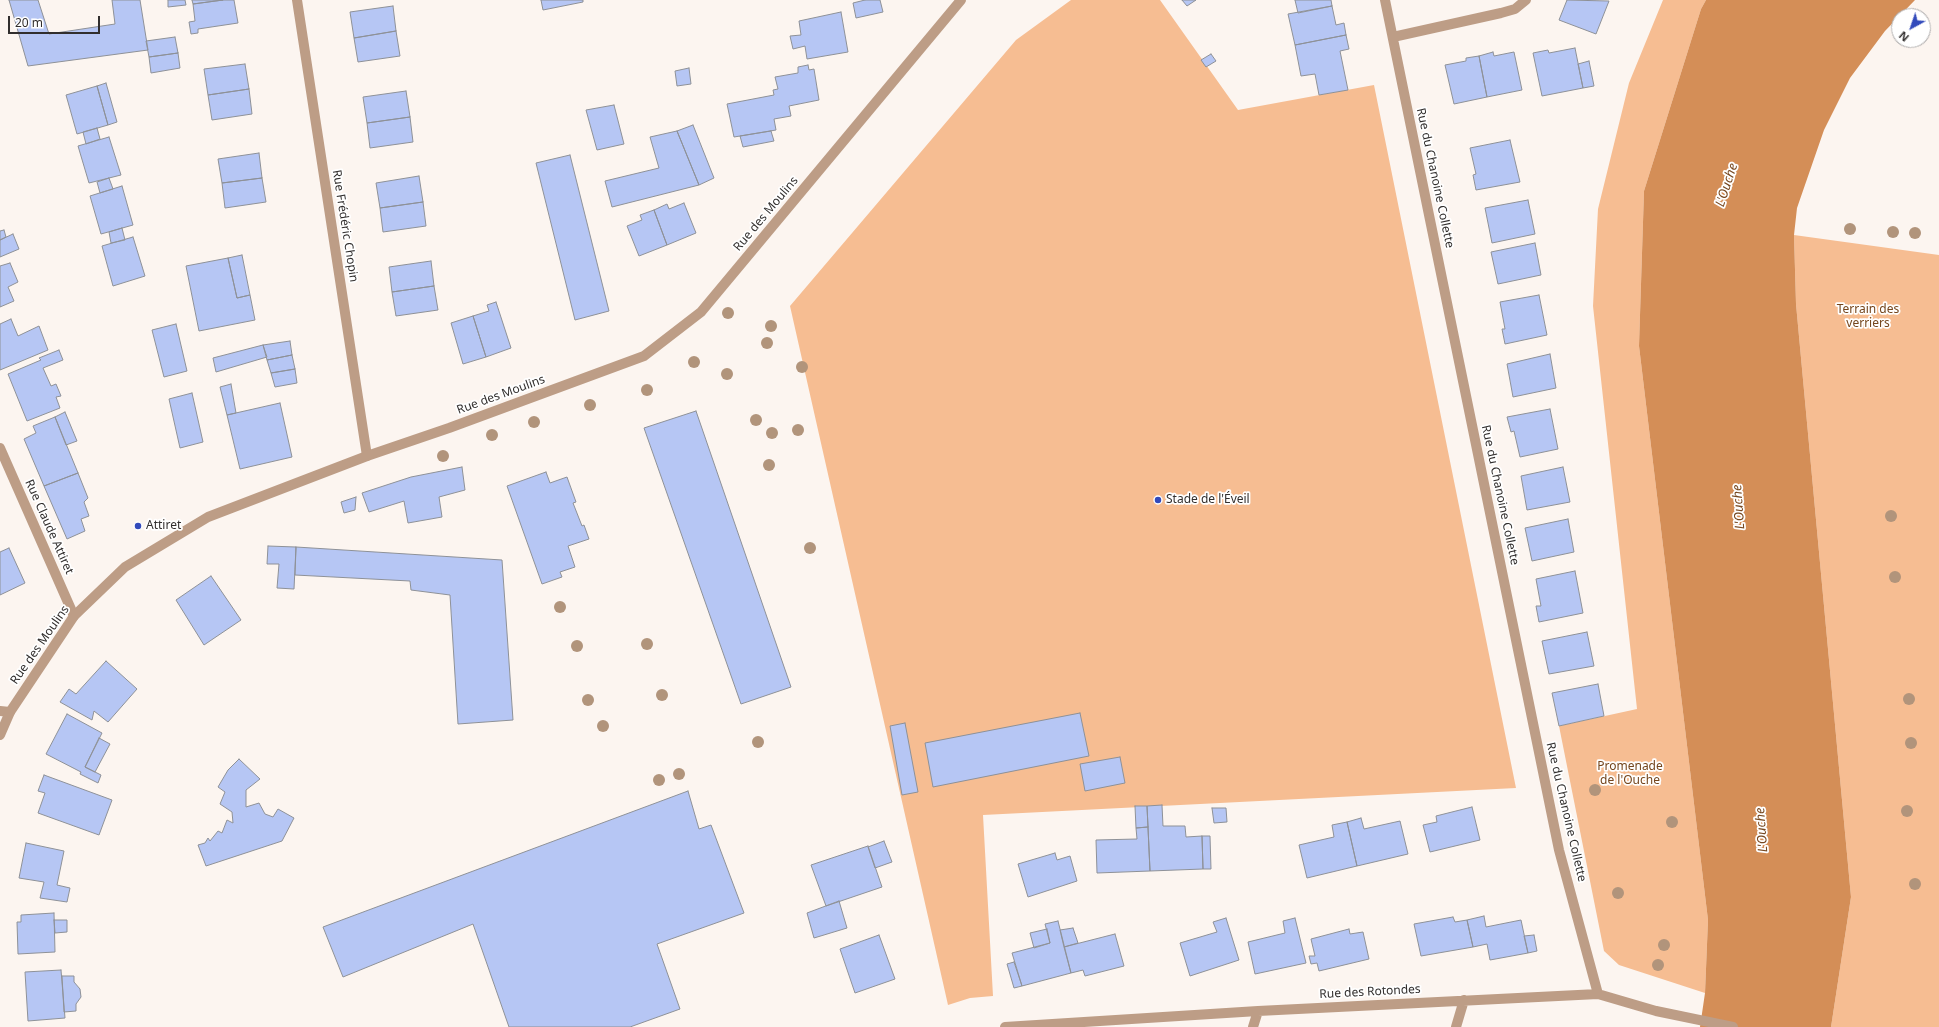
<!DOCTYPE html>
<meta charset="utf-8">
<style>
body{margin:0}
#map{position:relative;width:1939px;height:1027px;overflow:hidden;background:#fcf5f0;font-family:"Noto Sans",sans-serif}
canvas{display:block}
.north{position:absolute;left:1891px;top:8px;width:40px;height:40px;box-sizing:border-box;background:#fff;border:1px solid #adabab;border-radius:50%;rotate:220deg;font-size:11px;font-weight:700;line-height:16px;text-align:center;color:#312e2d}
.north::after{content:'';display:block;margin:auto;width:14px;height:18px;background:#324abb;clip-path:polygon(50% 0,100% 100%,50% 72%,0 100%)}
.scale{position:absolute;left:8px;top:16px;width:92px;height:18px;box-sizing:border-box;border:2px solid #312e2d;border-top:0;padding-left:5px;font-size:12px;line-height:14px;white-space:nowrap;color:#312e2d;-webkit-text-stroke:3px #fff;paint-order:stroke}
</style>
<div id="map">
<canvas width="1939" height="1027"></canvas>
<div class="north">N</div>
<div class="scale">20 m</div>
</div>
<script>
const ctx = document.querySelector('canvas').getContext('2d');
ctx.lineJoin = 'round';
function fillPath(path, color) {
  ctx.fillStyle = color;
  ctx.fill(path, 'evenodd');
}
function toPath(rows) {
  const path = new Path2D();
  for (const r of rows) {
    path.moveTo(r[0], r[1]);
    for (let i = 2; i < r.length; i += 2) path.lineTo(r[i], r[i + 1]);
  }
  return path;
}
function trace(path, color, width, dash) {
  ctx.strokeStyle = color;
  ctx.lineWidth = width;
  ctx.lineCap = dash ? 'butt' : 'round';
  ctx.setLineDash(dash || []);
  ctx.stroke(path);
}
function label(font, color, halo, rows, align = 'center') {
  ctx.font = font + ' "Noto Sans",sans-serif';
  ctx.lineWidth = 3.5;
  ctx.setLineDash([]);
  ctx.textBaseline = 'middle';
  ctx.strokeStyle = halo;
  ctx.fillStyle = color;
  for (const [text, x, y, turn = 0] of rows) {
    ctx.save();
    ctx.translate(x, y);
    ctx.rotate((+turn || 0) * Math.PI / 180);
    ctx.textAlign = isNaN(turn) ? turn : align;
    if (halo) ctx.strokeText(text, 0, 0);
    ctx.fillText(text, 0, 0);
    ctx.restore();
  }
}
fillPath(toPath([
 [1071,0,1160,0,1238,110,1374,85,1516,788,983,815,993,996,970,998,948,1005,790,306,1016,40],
 [1663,0,1706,0,1701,9,1644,191,1639,346,1708,920,1705,993,1619,965,1604,951,1559,726,1637,709,1593,306,1598,209,1629,83],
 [1794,235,1939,255,1939,1027,1831,1027,1851,897,1796,304]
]), '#f6bd92');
fillPath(toPath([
 [1706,0,1915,0,1885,31,1850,78,1824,130,1797,208,1794,235,1796,304,1851,897,1831,1027,1700,1027,1705,993,1708,920,1639,346,1644,191,1701,9]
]), '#d48e57');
const building = toPath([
 [9,0,38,0,49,34,115,24,112,0,140,0,148,50,28,66,9,0],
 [168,0,185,0,186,5,168,7,168,0],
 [192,0,223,0,193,4,192,0],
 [223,0,234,0,238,23,198,29,198,33,191,34,189,22,195,21,193,4,223,0],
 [541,0,583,0,583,2,543,10,541,0],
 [865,0,880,0,883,12,856,18,853,3,865,0],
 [1182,0,1196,0,1187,6,1182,0],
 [1295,0,1331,0,1332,6,1298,13,1295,0],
 [1567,0,1609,1,1596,34,1559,20,1567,0],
 [393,6,396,31,354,38,350,12,393,6],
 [1332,6,1336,25,1344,23,1346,35,1295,45,1288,14,1332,6],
 [841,12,848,52,807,59,805,46,793,49,790,36,801,35,799,21,841,12],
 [396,31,400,56,358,62,354,38,396,31],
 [1346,35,1349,49,1340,51,1348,90,1319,95,1315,74,1301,76,1295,45,1346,35],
 [175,37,178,53,149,57,146,41,175,37],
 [1575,48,1583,88,1542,96,1533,53,1548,50,1549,53,1575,48],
 [1493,52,1494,56,1514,52,1522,90,1487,97,1479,56,1493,52],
 [178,53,180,68,151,73,149,57,178,53],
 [1211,54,1216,61,1206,67,1201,60,1211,54],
 [1479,56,1487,97,1454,104,1445,65,1466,61,1466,58,1479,56],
 [1589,61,1594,86,1583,88,1578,64,1589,61],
 [245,64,249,89,208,95,204,69,245,64],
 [808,65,809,70,814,69,819,100,789,106,791,116,774,119,776,130,734,137,727,104,774,95,773,90,778,89,775,77,798,73,798,67,808,65],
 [689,68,691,84,677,86,675,71,689,68],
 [106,83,117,122,108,125,97,86,106,83],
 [97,86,108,125,77,134,66,95,97,86],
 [249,89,252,114,212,120,208,95,249,89],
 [406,91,410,117,367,123,363,97,406,91],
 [614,105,624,144,597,150,586,110,614,105],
 [410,117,413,142,370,148,367,123,410,117],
 [693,125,714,178,699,185,677,131,693,125],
 [97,128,100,139,86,144,83,132,97,128],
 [677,131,699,185,612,207,605,181,659,168,650,137,677,131],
 [771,131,774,141,743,147,740,136,771,131],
 [109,137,121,175,89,183,78,146,109,137],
 [1510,140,1520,182,1476,190,1473,175,1476,174,1470,148,1510,140],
 [259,153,262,178,222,183,218,159,259,153],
 [570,155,609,311,575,320,536,163,570,155],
 [419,176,423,202,380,208,376,183,419,176],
 [109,178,113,189,100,193,97,182,109,178],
 [262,178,266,202,225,208,222,183,262,178],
 [122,186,133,225,101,234,90,196,122,186],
 [1528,200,1535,234,1492,243,1485,208,1528,200],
 [423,202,426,226,383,232,380,208,423,202],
 [684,203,696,233,667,245,654,210,667,204,669,209,684,203],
 [654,210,667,245,639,256,627,226,642,220,640,215,654,210],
 [122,228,125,240,111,243,109,232,122,228],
 [4,230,6,237,0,240,0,231,4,230],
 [13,234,19,249,0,257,0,240,13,234],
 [133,237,145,276,113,286,102,246,133,237],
 [1535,243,1541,275,1498,284,1491,252,1535,243],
 [242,255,250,295,237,298,228,258,242,255],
 [228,258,237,298,250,295,255,320,199,331,186,266,228,258],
 [431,261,434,286,392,292,389,267,431,261],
 [10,263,18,282,8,287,14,301,0,307,0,266,10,263],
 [434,286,438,310,396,316,392,292,434,286],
 [1539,295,1547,335,1505,344,1502,329,1505,329,1500,302,1539,295],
 [496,302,511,348,486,357,473,316,489,311,487,305,496,302],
 [473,316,486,357,463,364,451,323,473,316],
 [11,319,18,336,39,326,48,350,0,370,0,324,11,319],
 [176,324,187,371,164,377,152,330,176,324],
 [290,341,292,355,267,360,263,345,290,341],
 [263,345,267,357,216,372,213,358,263,345],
 [59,350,63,360,43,368,51,386,56,384,61,396,56,397,60,408,27,421,8,374,41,360,39,358,59,350],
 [1550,354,1556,388,1513,397,1507,364,1550,354],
 [292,355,295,369,271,373,267,360,292,355],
 [295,369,297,383,275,387,271,373,295,369],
 [231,384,236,413,227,415,220,387,231,384],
 [192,393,203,442,180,448,169,399,192,393],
 [280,403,292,457,240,469,227,415,280,403],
 [1550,409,1558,449,1520,457,1514,431,1511,432,1507,417,1550,409],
 [696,411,791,687,741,704,644,428,696,411],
 [65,412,77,441,66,445,55,417,65,412],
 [55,417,78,473,44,486,24,439,36,433,33,426,55,417],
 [462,467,465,490,439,497,442,517,408,523,404,501,369,512,362,493,411,477,462,467],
 [1563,467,1570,502,1527,510,1521,476,1563,467],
 [546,472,550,483,567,477,576,502,573,503,582,526,584,525,589,539,568,546,575,567,560,572,562,577,542,584,507,486,546,472],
 [78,473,88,498,84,502,89,516,81,519,85,531,67,539,44,486,78,473],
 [356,497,355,510,344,513,341,502,356,497],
 [1568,519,1574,552,1532,561,1525,528,1568,519],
 [268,546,296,547,294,589,277,588,279,564,267,564,268,546],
 [296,547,502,560,513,720,458,724,450,595,411,590,410,581,295,575,296,547],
 [9,548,25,583,0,595,0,552,9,548],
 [1575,571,1583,613,1539,622,1536,606,1541,606,1536,579,1575,571],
 [211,576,241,620,204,645,176,600,211,576],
 [1587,632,1594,666,1549,674,1542,641,1587,632],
 [106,661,137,689,108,722,94,711,92,720,60,702,69,689,76,694,106,661],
 [1598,684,1604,716,1559,726,1552,693,1598,684],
 [1080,713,1089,756,933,787,925,743,1080,713],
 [67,714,102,733,85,767,101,775,98,783,80,774,81,772,46,754,67,714],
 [905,723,918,792,902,795,890,726,905,723],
 [99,738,110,744,95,772,85,767,99,738],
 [1120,757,1125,783,1085,791,1080,764,1120,757],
 [239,759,260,779,246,790,246,807,259,803,265,814,273,817,278,809,294,818,282,841,206,866,198,845,205,843,208,838,210,841,218,831,222,833,227,820,233,823,232,812,220,804,225,792,218,787,228,770,239,759],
 [44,775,112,800,99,835,38,813,45,793,38,791,44,775],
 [688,791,699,829,711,825,744,913,657,944,680,1009,630,1027,509,1027,473,924,343,977,323,927,688,791],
 [1162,805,1163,826,1185,826,1186,837,1202,836,1203,869,1150,871,1147,806,1162,805],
 [1135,806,1147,806,1148,827,1136,828,1135,806],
 [1472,807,1480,840,1430,852,1423,825,1437,822,1436,816,1472,807],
 [1212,808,1226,808,1227,822,1214,823,1212,808],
 [1361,818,1364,829,1400,821,1408,854,1357,866,1347,822,1361,818],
 [1347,822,1357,866,1307,878,1299,845,1334,837,1332,825,1347,822],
 [1148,827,1150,871,1097,873,1096,840,1137,839,1136,828,1148,827],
 [1202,836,1210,836,1211,869,1203,869,1202,836],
 [884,841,892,862,875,868,868,847,884,841],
 [26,843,64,851,57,885,70,888,67,902,40,898,44,882,19,878,26,843],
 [868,846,882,887,826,906,811,865,868,846],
 [1055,853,1057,860,1070,856,1077,881,1028,897,1018,864,1055,853],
 [839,901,847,928,814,938,807,913,839,901],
 [54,913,55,952,18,954,17,922,21,922,21,915,54,913],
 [1484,916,1486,927,1521,920,1528,953,1490,960,1487,944,1473,947,1467,920,1484,916],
 [1453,917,1455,922,1467,920,1473,947,1421,956,1414,924,1453,917],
 [1226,918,1239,960,1190,976,1180,943,1217,932,1213,922,1226,918],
 [1295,918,1306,963,1255,974,1248,942,1285,933,1283,921,1295,918],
 [54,920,67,920,67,932,55,933,54,920],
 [1058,921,1071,973,1022,986,1012,953,1050,943,1045,924,1058,921],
 [1073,928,1078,943,1064,947,1060,930,1073,928],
 [1047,929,1050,943,1034,948,1030,933,1047,929],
 [1349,929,1350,934,1363,932,1369,959,1319,971,1317,963,1311,964,1309,956,1315,956,1311,939,1349,929],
 [1115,934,1124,966,1085,976,1083,970,1071,973,1064,947,1115,934],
 [879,935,895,979,855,993,840,949,879,935],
 [1534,935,1537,951,1528,953,1524,936,1534,935],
 [1014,962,1022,986,1014,988,1007,964,1014,962],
 [61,970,65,1018,28,1021,25,972,61,970],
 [62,976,74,976,74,982,80,989,81,997,76,1004,76,1011,64,1012,62,976]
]);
fillPath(building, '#b6c6f4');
trace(building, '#8e9197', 1);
trace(toPath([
 [297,0,367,456],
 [1385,0,1559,850,1598,994],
 [1393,37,1501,13,1515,9,1526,0],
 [0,448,74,616],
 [0,711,10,712],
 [1005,1027,1258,1011,1598,994,1656,1011,1733,1027],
 [1253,1027,1258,1011],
 [1456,1027,1464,1000]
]), '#bd9d86', 10);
trace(toPath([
 [0,735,10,712,74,616,125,567,208,517,367,456,449,428,644,356,701,312,961,0]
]), '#bd9d86', 10);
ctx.fillStyle = '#b1947b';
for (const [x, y] of [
 [1850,229],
 [1893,232],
 [1915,233],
 [728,313],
 [771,326],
 [767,343],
 [694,362],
 [802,367],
 [727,374],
 [647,390],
 [590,405],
 [756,420],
 [534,422],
 [798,430],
 [772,433],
 [492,435],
 [443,456],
 [769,465],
 [1891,516],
 [810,548],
 [1895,577],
 [560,607],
 [647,644],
 [577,646],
 [662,695],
 [1909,699],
 [588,700],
 [603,726],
 [758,742],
 [1911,743],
 [679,774],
 [659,780],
 [1595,790],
 [1907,811],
 [1672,822],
 [1915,884],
 [1618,893],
 [1664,945],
 [1658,965]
]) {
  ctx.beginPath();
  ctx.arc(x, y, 6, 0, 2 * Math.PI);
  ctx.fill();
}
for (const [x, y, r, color] of [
 [1158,500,4,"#324abb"],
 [138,526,4,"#324abb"]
]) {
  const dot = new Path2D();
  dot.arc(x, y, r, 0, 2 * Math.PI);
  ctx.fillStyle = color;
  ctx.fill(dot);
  trace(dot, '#fff', 1.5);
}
label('12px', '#312e2d', '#fff', [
 ["Rue du Chanoine Collette",1435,178,78],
 ["Rue des Moulins",766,214,-50],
 ["Rue Frédéric Chopin",345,226,81],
 ["Rue des Moulins",501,395,-20],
 ["Rue du Chanoine Collette",1500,495,78],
 ["Rue Claude Attiret",49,527,66],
 ["Rue des Moulins",40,645,-55],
 ["Rue du Chanoine Collette",1566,812,77],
 ["Rue des Rotondes",1370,992,-3]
]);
label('12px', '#74451c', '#fff', [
 ["Terrain des",1868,310],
 ["verriers",1868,324],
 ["Promenade",1630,767],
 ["de l'Ouche",1630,781]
]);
label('12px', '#312e2d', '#fff', [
 ["Stade de l'Éveil",1166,500],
 ["Attiret",146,526]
], 'left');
label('italic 13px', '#774820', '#fff', [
 ["L'Ouche",1727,185,-72],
 ["L'Ouche",1739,507,-94],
 ["L'Ouche",1762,830,-94]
]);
</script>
